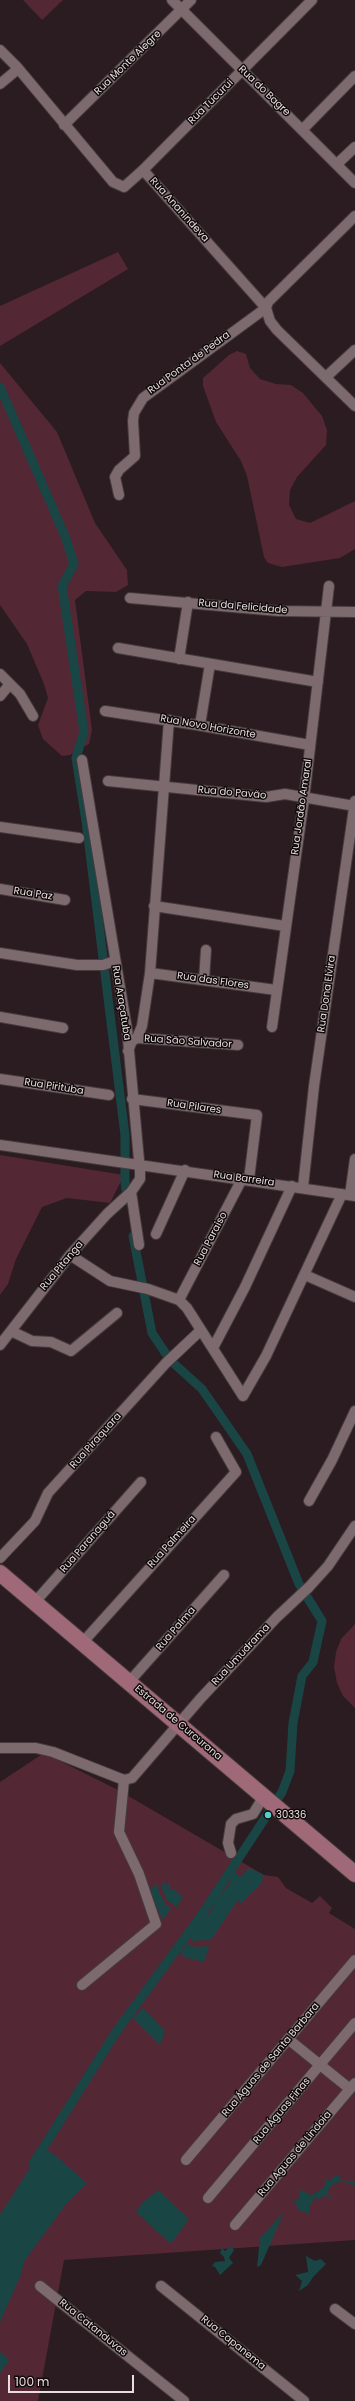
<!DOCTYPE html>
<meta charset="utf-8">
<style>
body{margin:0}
#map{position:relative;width:355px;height:2401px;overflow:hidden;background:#2a1c20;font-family:Poppins,sans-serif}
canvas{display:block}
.scale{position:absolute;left:8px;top:2375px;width:126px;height:18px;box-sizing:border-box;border:2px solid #e8dee0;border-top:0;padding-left:5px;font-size:12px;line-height:14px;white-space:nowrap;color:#e8dee0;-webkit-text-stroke:3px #0f090a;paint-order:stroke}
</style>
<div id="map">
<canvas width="355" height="2401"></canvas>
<div class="scale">100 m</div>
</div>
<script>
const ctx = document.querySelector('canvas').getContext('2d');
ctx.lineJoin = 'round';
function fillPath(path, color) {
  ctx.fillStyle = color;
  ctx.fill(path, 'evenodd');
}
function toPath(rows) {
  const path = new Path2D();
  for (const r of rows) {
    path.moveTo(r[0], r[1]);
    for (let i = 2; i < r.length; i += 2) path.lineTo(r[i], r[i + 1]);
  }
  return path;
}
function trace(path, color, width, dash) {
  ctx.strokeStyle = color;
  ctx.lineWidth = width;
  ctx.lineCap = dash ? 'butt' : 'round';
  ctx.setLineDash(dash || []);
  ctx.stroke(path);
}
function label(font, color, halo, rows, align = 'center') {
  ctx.font = font + ' Poppins,sans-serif';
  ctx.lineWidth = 3;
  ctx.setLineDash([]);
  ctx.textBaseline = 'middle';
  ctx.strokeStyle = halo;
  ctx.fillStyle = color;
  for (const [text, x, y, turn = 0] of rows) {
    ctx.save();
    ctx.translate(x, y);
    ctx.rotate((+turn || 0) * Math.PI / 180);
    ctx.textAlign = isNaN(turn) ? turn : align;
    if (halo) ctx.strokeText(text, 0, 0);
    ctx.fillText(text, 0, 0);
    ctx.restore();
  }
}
fillPath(toPath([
 [23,0,63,0,42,20],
 [118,252,128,269,0,346,0,306],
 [237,351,246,354,250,368,260,379,276,384,291,385,303,393,322,416,327,430,326,445,297,477,290,490,289,505,296,519,310,523,355,501,355,549,340,558,282,567,268,563,264,557,247,476,241,461,216,422,203,386,203,378,229,355],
 [0,363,57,432,95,523,127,570,128,585,116,592,86,591,75,600,92,730,89,744,70,755,62,756,43,739,38,725,48,698,44,684,27,644,0,605],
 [0,1155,124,1175,110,1203,67,1198,42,1207,16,1259,8,1284,0,1295],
 [355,1624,355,1708,343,1696,337,1683,334,1667,336,1652,341,1639],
 [44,1753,118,1790,264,1875,278,1877,286,1888,312,1903,320,1896,332,1908,329,1913,355,1929,355,2240,64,2260,38,2401,0,2401,0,1782]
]), '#542735');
fillPath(toPath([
 [249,1868,264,1875,260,1885,241,1903,237,1901,211,1940,191,1941,191,1935,199,1926,201,1920,210,1914,217,1899,230,1884,232,1874,237,1873,240,1877],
 [164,1882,166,1885,170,1883,170,1889,174,1889,183,1897,177,1907,167,1900,161,1886],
 [157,1884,159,1892,166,1905,171,1908,163,1920,152,1897,152,1888],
 [187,1944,196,1947,209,1946,204,1962,188,1958,180,1954],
 [143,2008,165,2031,160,2045,133,2018],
 [50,2151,87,2183,66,2204,25,2260,19,2279,0,2322,0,2215,39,2154],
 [338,2175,341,2180,355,2182,355,2185,342,2181,333,2184,327,2192,332,2201,325,2195,317,2201,316,2195,309,2208,309,2214,299,2210,294,2200,300,2198,299,2189,311,2195,322,2189,326,2184,325,2179,331,2181,332,2178],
 [158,2190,189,2219,171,2244,136,2212,141,2204],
 [284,2212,261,2265,257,2267,260,2238],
 [231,2246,234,2250,229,2258,233,2263,220,2275,215,2267,212,2266,215,2262,225,2261,224,2257,220,2253,222,2248,225,2251],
 [306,2256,315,2261,321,2259,326,2264,313,2277,308,2285,299,2291,302,2281,295,2275,308,2272],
 [0,2352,9,2360,0,2373]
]), '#194644');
trace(toPath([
 [0,387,65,536,74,564,62,586,84,732,76,758,86,821,125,1135,125,1183,128,1201],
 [33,2164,116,2032,201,1916,282,1792,290,1771,293,1723,302,1676,313,1662,322,1621,299,1584,247,1454,202,1389,170,1360,152,1333,133,1236]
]), '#194644', 9);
const street = toPath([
 [172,0,355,183],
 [0,50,17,67,113,182,124,187,143,170,266,308,270,321,277,330,355,406],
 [0,84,18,69],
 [64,125,191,0],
 [303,129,355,76],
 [337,164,355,147],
 [143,170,312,0],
 [326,377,355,350],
 [119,495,115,477,119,470,135,456,133,421,134,413,143,398,266,308,268,302,355,216],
 [130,598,278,611,355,612],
 [118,648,318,682],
 [179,659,188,602],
 [0,674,20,694,33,716],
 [0,696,10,684],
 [105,711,197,725,310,745],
 [200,725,210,664],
 [82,760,127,1029,140,1171,140,1179,131,1192,139,1245],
 [108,781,266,797,285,794,355,806],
 [0,827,79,838],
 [0,889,65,900],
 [154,906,285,926],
 [0,953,77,965,103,965,115,961],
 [150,973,276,990],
 [204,980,206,950],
 [0,1017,63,1028],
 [272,1027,304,799,329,586],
 [137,1038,238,1045],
 [128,1051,132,1041,137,1038,142,1026,150,973,169,720],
 [0,1079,109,1095],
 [132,1099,257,1115,249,1179],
 [0,1145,355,1196],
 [303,1187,314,1086,355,801],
 [350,1195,355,1159],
 [156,1234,185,1170],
 [70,1255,110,1281,148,1289,179,1300,187,1308,243,1396,266,1356,342,1194],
 [305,1275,355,1297],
 [179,1300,242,1179],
 [11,1331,32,1341,51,1342,71,1351,117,1313],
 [0,1345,70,1255,107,1214,131,1192],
 [213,1348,245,1287,292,1186],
 [309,1501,332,1460,355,1411],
 [0,1558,35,1521,48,1493,166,1363,201,1330],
 [35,1602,141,1482],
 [83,1642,236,1472,216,1437],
 [129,1682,224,1575],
 [0,1748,36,1748,53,1752,124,1780],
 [124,1780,132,1778,201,1698,277,1617,309,1587,328,1566,355,1526],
 [231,1853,228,1843,231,1824,236,1819,253,1814,264,1796],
 [82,1985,156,1924,139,1874,119,1832,124,1780],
 [288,2039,350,2089],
 [186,2160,355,1960],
 [208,2198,355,2023],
 [235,2225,355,2083],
 [40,2286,184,2401],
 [161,2286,304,2401],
 [335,2309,355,2324]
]);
const primary = toPath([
 [0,1573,355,1874]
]);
trace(street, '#453b3d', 12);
trace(primary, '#453b3d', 18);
trace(street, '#7c6a6e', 10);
trace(primary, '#9f6978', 16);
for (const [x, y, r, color] of [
 [268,1815,4,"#54cdc8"]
]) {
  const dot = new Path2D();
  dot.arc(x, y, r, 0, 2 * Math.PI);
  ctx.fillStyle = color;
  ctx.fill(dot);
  trace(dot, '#0f090a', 1.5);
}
label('10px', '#e8dee0', '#0f090a', [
 ["Rua Monte Alegre",128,63,-44],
 ["Rua do Bagre",264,91,44],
 ["Rua Tucurui",211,102,-45],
 ["Rua Ananindeva",179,210,48],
 ["Rua Ponta de Pedra",189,363,-36],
 ["Rua da Felicidade",243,607,5],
 ["Rua Novo Horizonte",208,727,10],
 ["Rua do Pavão",232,793,5],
 ["Rua Jordão Amaral",302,807,-82],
 ["Rua Paz",33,894,9],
 ["Rua das Flores",213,981,8],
 ["Rua Dona Elvira",327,994,-82],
 ["Rua Araçatuba",121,1003,81],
 ["Rua São Salvador",188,1042,4],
 ["Rua Pirituba",54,1087,9],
 ["Rua Pilares",194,1107,8],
 ["Rua Barreira",244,1179,8],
 ["Rua Paraiso",211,1239,-62],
 ["Rua Pitanga",62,1266,-50],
 ["Rua Piraquara",96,1441,-48],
 ["Rua Paranaguá",88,1542,-49],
 ["Rua Palmeira",172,1542,-48],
 ["Rua Palma",176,1629,-49],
 ["Rua Umudrama",241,1655,-47],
 ["Estrada de Curcurana",178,1723,40],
 ["Rua Águas de Santa Barbara",271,2060,-50],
 ["Rua Águas Finas",282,2111,-50],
 ["Rua Aguas de Lindoia",295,2154,-50],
 ["Rua Catanduvas",93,2328,39],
 ["Rua Capanema",233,2343,39]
]);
label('10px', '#e8dee0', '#0f090a', [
 ["30336",276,1815]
], 'left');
</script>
